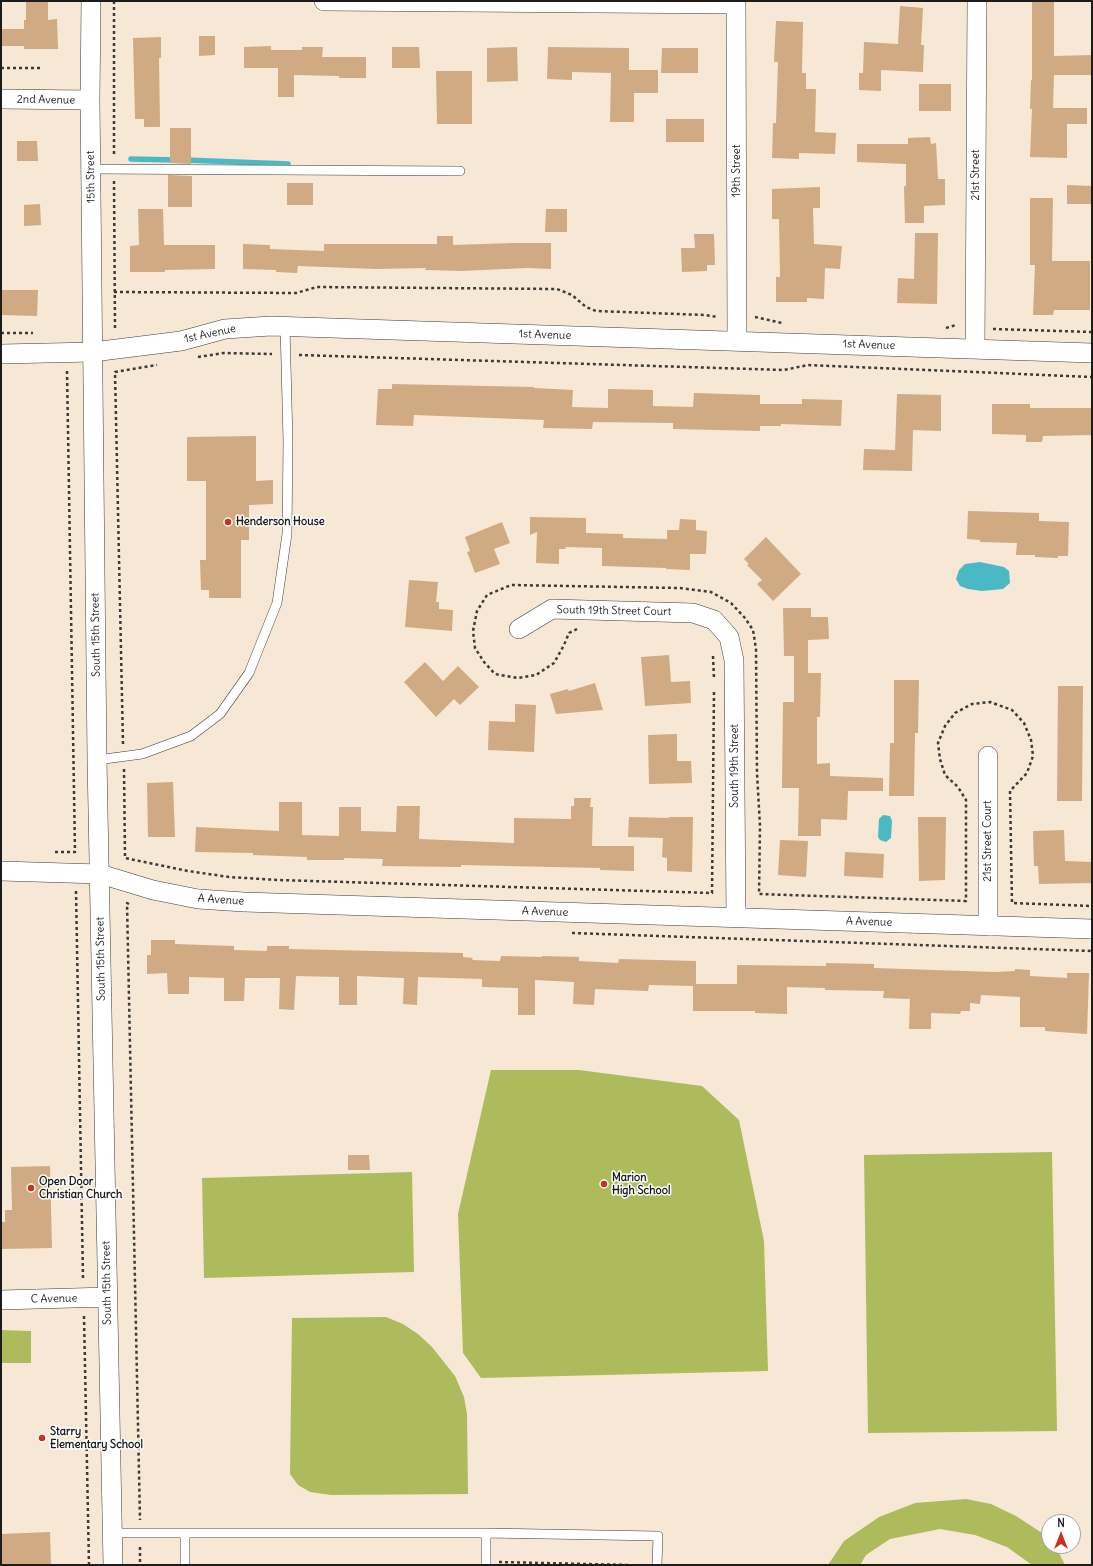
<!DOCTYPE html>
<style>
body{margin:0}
#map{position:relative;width:1093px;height:1566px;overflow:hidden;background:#f6e8d5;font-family:Delius,sans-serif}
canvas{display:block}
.frame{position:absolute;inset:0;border:2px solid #1c1c1c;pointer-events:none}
.north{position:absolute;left:1041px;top:1514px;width:40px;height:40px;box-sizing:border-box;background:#fff;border:1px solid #a4a4a4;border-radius:50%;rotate:0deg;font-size:11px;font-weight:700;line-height:16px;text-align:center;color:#1c1c1c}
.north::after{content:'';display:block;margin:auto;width:14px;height:18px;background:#c8321e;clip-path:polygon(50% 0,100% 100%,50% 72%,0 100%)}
</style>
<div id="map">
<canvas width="1093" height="1566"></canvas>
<div class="frame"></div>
<div class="north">N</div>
</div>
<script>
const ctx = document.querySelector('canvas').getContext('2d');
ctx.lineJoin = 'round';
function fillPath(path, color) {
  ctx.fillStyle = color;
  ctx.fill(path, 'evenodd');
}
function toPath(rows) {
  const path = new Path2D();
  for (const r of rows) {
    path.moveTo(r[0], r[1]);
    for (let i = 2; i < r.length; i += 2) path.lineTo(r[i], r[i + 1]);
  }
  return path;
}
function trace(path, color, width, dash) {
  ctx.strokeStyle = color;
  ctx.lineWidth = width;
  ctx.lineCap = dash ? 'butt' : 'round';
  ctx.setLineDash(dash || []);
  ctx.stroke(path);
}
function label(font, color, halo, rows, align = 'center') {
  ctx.font = font + ' Delius,sans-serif';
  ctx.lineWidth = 3;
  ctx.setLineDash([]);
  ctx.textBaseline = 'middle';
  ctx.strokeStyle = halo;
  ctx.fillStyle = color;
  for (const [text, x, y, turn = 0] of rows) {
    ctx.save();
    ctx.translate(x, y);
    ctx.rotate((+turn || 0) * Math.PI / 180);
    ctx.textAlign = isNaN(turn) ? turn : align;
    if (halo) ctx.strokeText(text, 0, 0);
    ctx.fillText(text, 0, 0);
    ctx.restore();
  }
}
fillPath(toPath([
 [491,1070,579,1070,702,1086,739,1120,764,1241,768,1371,481,1378,463,1353,458,1214],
 [1052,1152,1057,1431,868,1433,864,1155],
 [412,1172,414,1272,204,1278,202,1178],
 [386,1317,403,1324,418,1334,432,1347,455,1376,464,1397,467,1414,468,1494,331,1495,310,1492,298,1485,290,1474,292,1318],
 [1,1330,31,1331,31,1363,1,1363],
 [966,1499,991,1504,1016,1516,1042,1533,1049,1541,1049,1546,1053,1546,1059,1553,1065,1565,1032,1565,1007,1547,975,1535,940,1529,890,1539,866,1555,860,1565,828,1565,844,1541,879,1517,915,1503]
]), '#aebb5d');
fillPath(toPath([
 [980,562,1004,567,1009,571,1010,583,1003,589,982,591,968,589,960,586,956,579,959,570,965,564],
 [883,815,890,816,892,821,891,838,886,842,880,840,878,837,879,819]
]), '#4bb9c4');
trace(toPath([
 [131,159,176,160],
 [185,160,288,164]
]), '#4bb9c4', 5.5);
fillPath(toPath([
 [26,1,48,1,48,20,57,19,58,49,24,49,24,46,1,46,1,29,24,29,24,20,26,20],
 [1032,1,1054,1,1054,56,1092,55,1092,75,1054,75,1053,108,1087,108,1087,124,1067,124,1067,158,1030,157,1032,109,1030,109,1031,80,1032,80],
 [900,6,923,8,921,45,924,45,923,72,881,70,881,91,859,90,859,73,863,73,864,42,898,44],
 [776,21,803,22,802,73,806,73,806,89,816,89,815,132,836,133,835,154,799,153,799,159,772,158,773,123,776,123,778,62,774,62],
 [199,36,215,36,215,55,199,56],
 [161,37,161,58,159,58,160,127,144,127,144,119,135,119,133,38],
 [271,46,271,50,302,50,302,47,323,47,322,57,366,57,366,78,339,78,339,76,294,75,294,97,278,97,278,68,244,68,244,47],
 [392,47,419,47,420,68,392,68],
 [517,47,518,81,487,82,487,48],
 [548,47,629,48,629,70,658,70,658,93,634,93,634,122,610,122,611,73,572,72,572,80,547,79],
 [662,48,698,48,698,73,661,73],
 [436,71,472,71,472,124,437,124],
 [919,84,951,84,951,111,919,111],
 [666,119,704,119,704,142,666,142],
 [170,128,191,128,191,164,170,163],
 [930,137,931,144,936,143,938,179,945,179,945,205,924,206,924,223,905,223,904,186,906,186,906,164,857,162,857,144,908,144,908,138],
 [17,141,37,141,38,161,17,161],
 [168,175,192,176,192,207,168,207],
 [287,183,313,183,313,205,287,205],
 [1067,185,1092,186,1092,204,1067,204],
 [820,187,820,208,813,208,814,244,842,246,840,269,825,268,824,299,807,298,807,302,776,302,776,277,780,277,779,219,772,219,772,189],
 [1030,198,1053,198,1052,261,1090,261,1090,310,1054,310,1053,315,1033,315,1035,265,1030,265],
 [40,204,41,225,24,226,24,205],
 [138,209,163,209,164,245,215,245,215,269,165,270,165,272,130,272,130,246,139,245],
 [546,209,567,209,567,232,545,232],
 [915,233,938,233,937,304,897,303,898,278,914,279],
 [694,234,714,234,715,265,707,265,707,271,682,272,681,248,695,248],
 [437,236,453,236,453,245,513,243,551,243,551,269,527,268,461,271,425,270,426,268,376,269,298,266,297,273,276,272,276,270,243,269,243,244,270,245,270,249,324,251,324,244,437,244],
 [1,290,38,290,37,316,1,315],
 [392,384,534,387,534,388,573,390,572,407,608,408,608,389,653,390,653,406,693,407,694,393,760,395,760,404,802,404,802,399,842,400,841,426,781,424,781,426,760,426,760,431,718,430,673,429,673,423,593,422,592,429,543,428,544,420,414,415,413,426,376,425,378,389,392,389],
 [897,394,941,395,941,431,913,430,912,471,863,470,864,449,895,450],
 [992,404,1030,404,1030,408,1092,408,1092,435,1043,436,1042,442,1026,442,1026,435,992,434],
 [256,436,256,481,273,480,273,504,249,505,249,540,241,540,241,598,209,598,209,590,201,590,200,560,206,560,206,481,187,481,187,437],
 [968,511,1039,513,1039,521,1069,522,1068,556,1058,556,1058,558,1035,557,1035,555,1016,555,1017,543,980,542,980,540,967,539],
 [530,517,586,518,586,533,623,534,623,538,667,539,667,530,679,530,680,519,696,520,696,530,707,531,706,554,690,554,690,570,666,569,666,568,602,566,602,548,566,547,565,549,559,549,559,564,536,563,537,532,530,535],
 [502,522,510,543,494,549,500,564,475,573,467,552,470,551,465,537],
 [766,537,801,574,773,601,757,584,762,580,747,565,749,564,744,559],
 [409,580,438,582,436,602,439,602,439,609,453,610,452,631,405,627],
 [783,608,811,608,811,617,828,617,829,639,808,640,808,673,821,673,820,717,817,717,817,764,830,763,830,776,883,778,883,791,848,791,847,820,821,819,821,836,798,836,799,788,782,788,783,702,794,702,794,656,784,656],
 [669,655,671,682,690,681,691,703,645,706,641,657],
 [425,662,443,681,458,666,479,687,460,705,454,699,436,717,404,682],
 [894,680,919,680,918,733,915,733,914,796,889,796,890,743,894,743],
 [595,683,603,710,556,714,550,694,568,689,569,691],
 [1058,686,1083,686,1082,801,1057,801],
 [515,704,536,705,534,752,488,750,489,721,515,722],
 [677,734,677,761,691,761,692,783,649,784,648,735],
 [173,782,175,837,148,837,147,783],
 [574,798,591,798,590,807,593,807,592,846,634,846,634,871,600,870,600,868,461,865,461,867,382,866,383,859,344,858,344,860,307,860,307,857,253,855,253,853,195,852,196,827,279,831,279,802,302,802,302,835,339,836,339,807,361,807,361,831,396,832,397,806,420,806,419,839,514,843,514,818,571,819,571,806,574,806],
 [629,817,669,818,669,817,693,817,692,872,667,871,667,858,662,857,663,838,628,837],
 [918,817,946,817,945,880,919,881],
 [1064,830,1065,861,1092,862,1092,883,1039,884,1038,866,1034,866,1033,831],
 [780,840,808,841,806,877,778,875],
 [845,852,884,854,883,878,844,876],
 [151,940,175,940,175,944,234,946,234,950,267,951,267,946,289,946,289,949,463,953,463,957,473,958,472,960,500,961,501,956,542,957,542,956,579,957,579,961,618,963,619,959,696,961,696,984,737,984,737,965,826,966,826,963,874,964,874,968,995,972,1015,971,1015,969,1030,970,1030,976,1067,978,1067,973,1089,973,1087,1034,1045,1031,1045,1027,1020,1027,1020,997,981,995,980,1004,970,1003,970,1011,961,1011,960,1014,931,1013,931,1029,909,1029,910,999,883,998,884,991,825,990,825,988,787,987,787,1014,755,1013,755,1011,693,1011,693,986,649,985,648,991,595,989,594,1005,573,1004,574,982,535,980,535,1015,518,1015,518,988,482,987,482,979,418,977,417,1005,403,1004,404,978,357,976,357,1005,339,1005,339,977,296,976,294,1010,279,1009,280,978,245,978,244,1001,224,1001,224,978,189,977,189,994,168,994,167,973,147,974,147,955,151,955],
 [348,1155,369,1155,370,1170,348,1170],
 [50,1166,52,1248,1,1249,1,1222,5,1222,5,1210,12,1210,11,1167],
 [50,1532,51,1565,1,1565,1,1534]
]), '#cfaa82');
const service = toPath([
 [91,169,460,171],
 [97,760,142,754,191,736,220,714,249,673,277,603,287,534,288,441,285,326],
 [112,1533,486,1533,658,1536,657,1565],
 [486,1533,486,1565],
 [185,1565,185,1533]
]);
const minor = toPath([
 [91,1,90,100,97,760,113,1565],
 [324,1,736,4],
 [736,1,737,341],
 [1,99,90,100],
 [975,349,977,1],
 [1,354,93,352,181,341,225,329,271,326,1092,353],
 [519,629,552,609,693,613,714,620,729,637,734,660,736,917],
 [988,756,988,926],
 [1,871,100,874,153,890,198,899,244,902,1092,929],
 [1,1300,108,1297]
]);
trace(service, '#3d3b38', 10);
trace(minor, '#3d3b38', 20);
trace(toPath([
 [114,1,114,156],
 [1,68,42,68],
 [114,181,115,328],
 [114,292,296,293,317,287,557,289,572,295,586,307,596,311,705,315,718,317],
 [755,317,782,323],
 [946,328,956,325],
 [993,329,1092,332],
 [1,333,33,333],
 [299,355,784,370,808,365,1092,377],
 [198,357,224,353,272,354],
 [577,629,569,633,564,645,554,663,536,675,518,678,495,674,484,662,475,648,473,631,477,611,487,595,511,585,680,588,711,592,731,603,745,618,753,630,756,649,757,773,760,826,759,894,966,901,966,800,958,787,945,775,940,759,938,743,945,726,955,713,972,704,990,702,1012,710,1024,723,1031,740,1033,756,1027,773,1010,791,1012,903,1092,906],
 [713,656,714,679],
 [123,744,115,372,157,365],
 [124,769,125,858,188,871,229,877,278,880,712,893,714,690],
 [55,852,75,852,67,370],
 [76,891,83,1278,81,1278],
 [129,904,127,903,140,1520],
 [572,933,1092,951],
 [84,1316,89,1565],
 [140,1547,140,1565],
 [499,1562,630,1565]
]), '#3d3b38', 2.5, [3, 3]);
trace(service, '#fff', 9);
trace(minor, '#fff', 19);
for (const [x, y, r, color] of [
 [228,522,4,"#c8321e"],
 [604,1184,4,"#c8321e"],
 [31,1188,4,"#c8321e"],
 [42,1438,4,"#c8321e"]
]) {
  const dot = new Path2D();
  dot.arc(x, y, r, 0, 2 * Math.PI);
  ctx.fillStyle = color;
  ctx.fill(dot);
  trace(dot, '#fff', 1.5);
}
label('11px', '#1c1c1c', '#fff', [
 ["2nd Avenue",46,100,1],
 ["19th Street",737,171,-90],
 ["21st Street",976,175,-90],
 ["15th Street",91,177,-91],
 ["1st Avenue",210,334,-12],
 ["1st Avenue",545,335,2],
 ["1st Avenue",869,345,2],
 ["South 19th Street Court",614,611,1],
 ["South 15th Street",96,635,-91],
 ["South 19th Street",735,766,-90],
 ["21st Street Court",988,841,-90],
 ["A Avenue",221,900,4],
 ["A Avenue",545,912,2],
 ["A Avenue",869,922,2],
 ["South 15th Street",101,959,-91],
 ["South 15th Street",107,1283,-91],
 ["C Avenue",54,1299,-1]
]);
label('bold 11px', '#1c1c1c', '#fff', [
 ["Henderson House",236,522],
 ["Marion",612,1178],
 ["High School",612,1191],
 ["Open Door",39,1182],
 ["Christian Church",39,1195],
 ["Starry",50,1432],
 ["Elementary School",50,1445]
], 'left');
</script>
